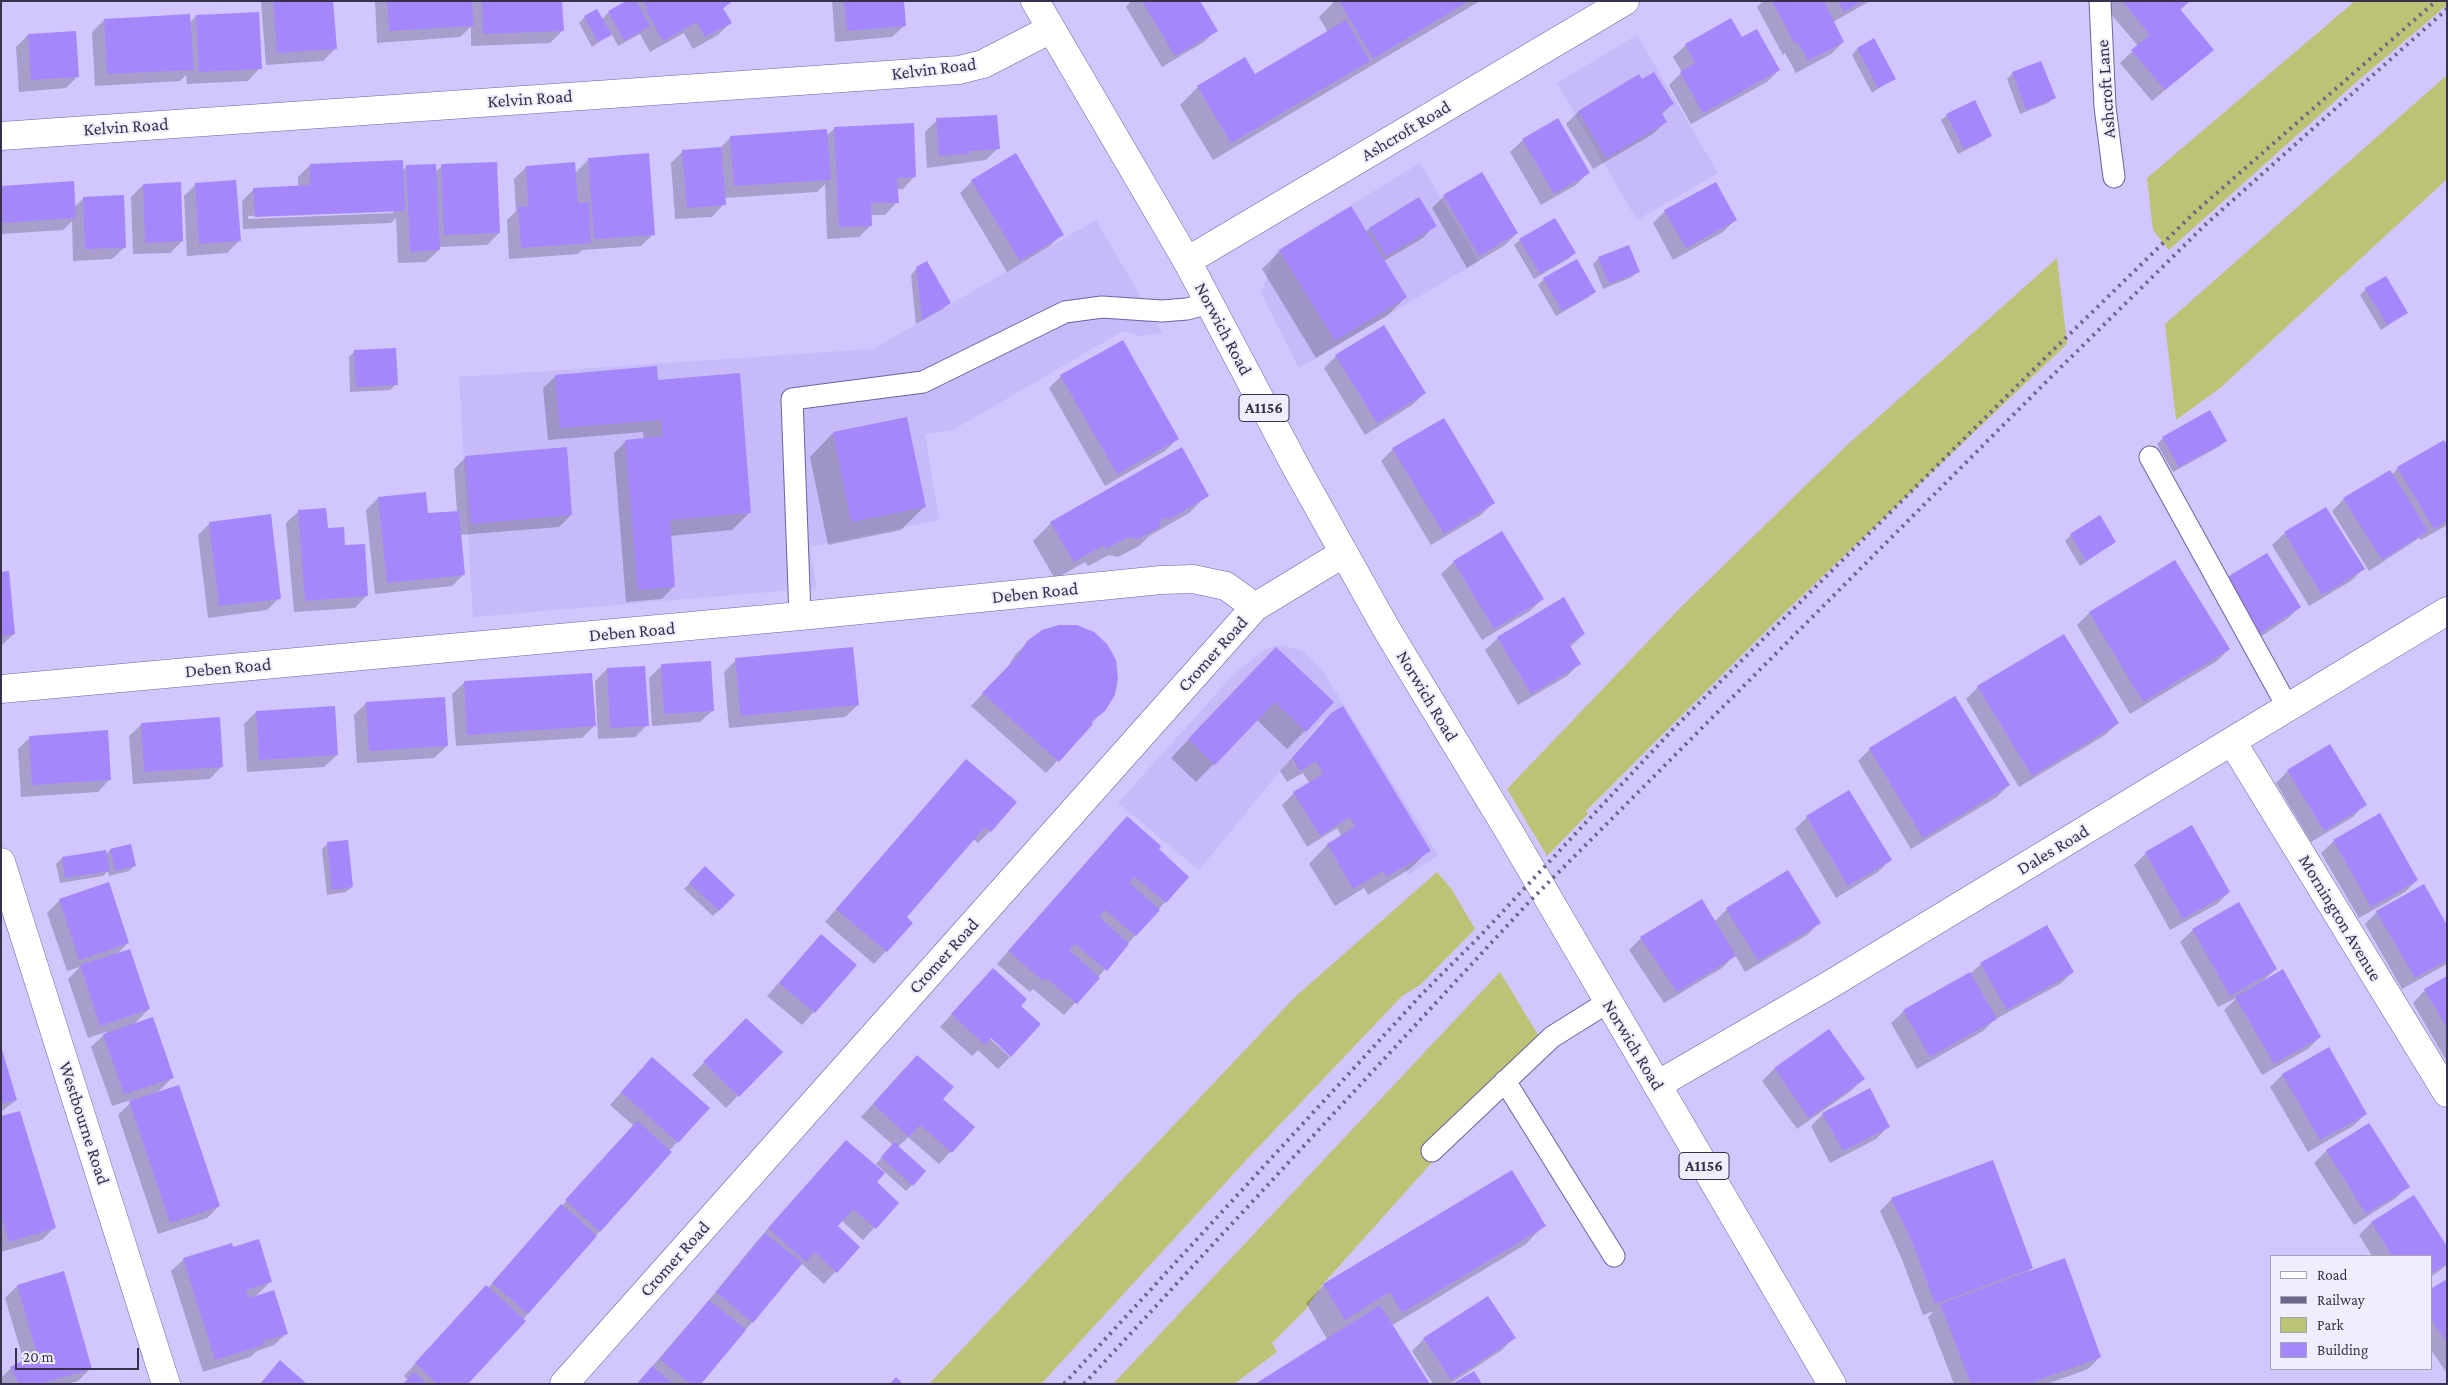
<!DOCTYPE html>
<style>
body{margin:0}
#map{position:relative;width:2448px;height:1385px;overflow:hidden;background:#d1c6fe;font-family:"Crimson Pro",serif}
canvas{display:block}
.frame{position:absolute;inset:0;border:2px solid #37314d;pointer-events:none}
.legend{position:absolute;left:2270px;top:1255px;width:162px;height:115px;box-sizing:border-box;background:#f0eefc;border:1px solid #a6a2b6;margin:0;padding:6px 9px;list-style:none;font-size:15px;color:#37314d}
.legend li{display:flex;align-items:center;gap:10px;height:25px}
.legend b{width:25px;border:1px solid #a6a2b6}
.scale{position:absolute;left:15px;top:1348px;width:124px;height:22px;box-sizing:border-box;border:2px solid #37314d;border-top:0;padding-left:6px;font-size:15px;line-height:18px;white-space:nowrap;color:#37314d;-webkit-text-stroke:4px #f0eefc;paint-order:stroke}
</style>
<div id="map">
<canvas width="2448" height="1385"></canvas>
<div class="frame"></div>
<ul class="legend">
<li><b style="height:6px;background:#fff"></b>Road</li>
<li><b style="height:6px;background:#6d658b"></b>Railway</li>
<li><b style="height:14px;background:#bbc374"></b>Park</li>
<li><b style="height:14px;background:#a587fc"></b>Building</li>
</ul>
<div class="scale">20 m</div>
</div>
<script>
const ctx = document.querySelector('canvas').getContext('2d');
ctx.lineJoin = 'round';
function fillPath(path, color) {
  ctx.fillStyle = color;
  ctx.fill(path, 'evenodd');
}
function toPath(rows) {
  const path = new Path2D();
  for (const r of rows) {
    path.moveTo(r[0], r[1]);
    for (let i = 2; i < r.length; i += 2) path.lineTo(r[i], r[i + 1]);
  }
  return path;
}
function trace(path, color, width, dash) {
  ctx.strokeStyle = color;
  ctx.lineWidth = width;
  ctx.lineCap = dash ? 'butt' : 'round';
  ctx.setLineDash(dash || []);
  ctx.stroke(path);
}
function label(font, color, halo, rows, align = 'center') {
  ctx.font = font + ' "Crimson Pro",serif';
  ctx.lineWidth = 4;
  ctx.setLineDash([]);
  ctx.textBaseline = 'middle';
  ctx.strokeStyle = halo;
  ctx.fillStyle = color;
  for (const [text, x, y, turn = 0] of rows) {
    ctx.save();
    ctx.translate(x, y);
    ctx.rotate((+turn || 0) * Math.PI / 180);
    ctx.textAlign = isNaN(turn) ? turn : align;
    if (halo) ctx.strokeText(text, 0, 0);
    ctx.fillText(text, 0, 0);
    ctx.restore();
  }
}
fillPath(toPath([
 [1637,35,1718,173,1637,220,1557,83],
 [1420,163,1479,261,1299,368,1261,293,1276,251],
 [1096,220,1162,333,1141,336,1123,331,953,430,925,434,939,520,810,547,817,588,473,617,459,377,873,349],
 [1281,645,1304,651,1322,670,1438,855,1408,875,1322,720,1199,870,1118,803,1234,674,1267,648]
]), '#c6baf8');
fillPath(toPath([
 [2355,1,2447,1,2447,5,2353,85,2169,250,2153,230,2147,178],
 [2447,75,2447,179,2220,388,2176,420,2165,324],
 [2057,258,2067,344,1786,611,1586,811,1588,814,1547,856,1507,789,1681,607,1846,446],
 [1437,872,1452,890,1475,929,1420,985,1402,996,1248,1158,1041,1384,929,1384,1296,996],
 [1500,972,1538,1035,1537,1045,1323,1284,1305,1310,1272,1343,1277,1352,1234,1384,1113,1384]
]), '#bbc374');
fillPath(toPath([
 [261,1,332,1,335,49,323,61,266,65],
 [375,1,561,1,562,31,550,43,471,46,471,27,460,37,377,43],
 [636,1,730,1,722,10,730,23,718,35,693,49,684,33,650,52,640,34,618,46,611,33,592,47,579,23,585,17,602,19,609,12],
 [832,1,903,1,905,25,892,37,835,42],
 [1131,1,1199,1,1216,30,1204,42,1162,67,1126,7],
 [1331,1,1480,1,1213,160,1180,105,1198,87,1255,76,1328,32,1319,17,1333,3],
 [1763,1,1870,1,1833,22,1843,42,1831,54,1796,73,1785,53,1783,55,1757,7],
 [2111,1,2190,1,2180,10,2213,50,2152,101,2120,63,2138,46,2105,7],
 [196,16,260,68,248,81,187,84,186,75,180,81,95,86,92,32,104,20,189,23],
 [28,35,78,76,66,88,19,92,16,47],
 [1741,39,1779,70,1767,82,1691,124,1669,85,1682,72,1673,57,1686,45],
 [1857,49,1894,78,1872,93,1852,55],
 [2013,73,2054,98,2048,103,2020,114,2007,79],
 [1639,76,1672,104,1661,115,1665,122,1653,134,1593,169,1566,124,1578,112],
 [1947,115,1990,135,1984,141,1958,154,1941,120],
 [937,120,998,148,986,160,927,168,925,132],
 [1557,120,1588,173,1576,185,1541,205,1510,152,1523,140],
 [835,128,915,176,903,189,897,189,897,202,885,215,870,215,871,225,859,237,827,239,825,184,817,192,724,198,724,204,712,217,675,219,671,163,683,151,720,148,731,137,826,136],
 [589,159,653,234,641,246,582,250,578,254,509,259,507,220,516,211,514,179,526,167,575,173],
 [310,165,402,171,407,166,435,172,442,166,499,233,487,245,438,247,439,250,426,262,398,263,396,218,391,223,243,229,242,201,254,189,298,187,298,177],
 [393,210,393,213,248,219,248,216],
 [972,181,1062,234,1050,246,1007,272,960,193],
 [196,184,239,241,227,253,187,256,184,196],
 [143,185,182,241,170,253,133,254,131,197],
 [1,187,74,207,84,198,125,247,112,259,73,261,72,221,63,230,1,234],
 [1444,196,1517,233,1505,245,1467,268,1432,208],
 [1351,207,1366,232,1369,229,1435,225,1423,238,1384,261,1406,297,1388,315,1316,358,1262,269,1280,251],
 [1665,211,1735,220,1723,232,1673,260,1653,223],
 [1520,240,1574,253,1568,259,1534,279,1514,245],
 [1599,258,1638,271,1632,277,1603,289,1593,264],
 [917,268,949,303,943,309,916,324,911,275],
 [1544,279,1595,291,1589,297,1556,316,1538,285],
 [2366,289,2407,313,2381,330,2360,295],
 [355,351,396,384,390,390,350,392,349,357],
 [1336,356,1425,393,1412,405,1365,435,1324,368],
 [556,376,657,381,750,512,732,530,670,536,674,586,662,599,626,602,614,453,626,441,644,439,643,432,548,440,543,388],
 [1061,376,1177,439,1165,451,1105,486,1049,388],
 [833,433,924,507,901,530,828,545,810,457],
 [2163,438,2225,440,2220,446,2173,472,2157,444],
 [2447,447,2447,525,2421,540,2419,538,2369,571,2332,511,2344,499,2391,475,2398,468],
 [1393,449,1493,503,1481,515,1431,545,1381,461],
 [466,457,571,515,559,527,460,535,464,574,452,586,375,594,366,510,378,498,427,515,457,512,454,469],
 [1207,495,1189,513,1149,536,1139,546,1118,557,1109,555,1088,566,1085,562,1055,579,1033,541,1051,523],
 [2326,508,2363,569,2351,581,2309,606,2272,545,2285,533],
 [299,511,344,546,367,595,355,608,294,612,286,523],
 [210,523,279,598,267,610,208,618,198,535],
 [2071,535,2115,542,2080,566,2065,541],
 [1454,562,1542,599,1530,611,1482,640,1441,574],
 [2175,562,2229,649,2217,661,2130,714,2077,625,2089,613],
 [1,573,14,634,1,646],
 [2225,580,2300,607,2287,619,2247,646],
 [1584,634,1569,648,1579,664,1567,676,1518,705,1485,650,1498,638],
 [1028,642,1104,710,1046,773,971,706,1006,670,1015,655],
 [736,660,858,705,845,717,729,728,724,672],
 [661,666,713,710,700,722,652,726,649,678],
 [1258,666,1305,731,1287,749,1257,720,1196,782,1171,758],
 [607,669,647,725,635,737,598,739,595,681],
 [465,682,594,726,582,738,456,746,452,694],
 [1978,687,2118,723,2105,735,2019,787,1966,699],
 [1955,698,2009,785,1997,797,1911,849,1858,761,1870,749],
 [366,703,447,746,434,758,357,763,354,715],
 [256,712,337,755,324,767,247,772,244,724],
 [142,724,222,766,210,779,133,784,129,736],
 [1319,727,1429,850,1411,868,1368,895,1364,888,1335,906,1309,864,1327,845,1342,837,1337,828,1307,847,1282,805,1294,793,1310,784,1303,773,1287,782,1280,771],
 [30,737,110,779,98,792,21,797,18,749],
 [966,760,990,831,978,843,973,839,906,917,911,923,874,964,825,922],
 [2288,771,2365,804,2353,817,2311,842,2276,783],
 [2380,815,2417,880,2405,892,2359,918,2321,853,2334,841],
 [1807,817,1890,860,1878,872,1836,898,1795,829],
 [1115,830,1157,849,1165,902,1064,1015,1033,989,1030,992,997,964],
 [328,843,352,887,346,892,327,895,322,849],
 [110,850,135,865,129,871,109,876,108,871,103,876,60,883,56,864,62,858,105,851,106,854],
 [2146,853,2229,892,2217,904,2170,930,2134,865],
 [705,868,733,895,713,916,684,889],
 [60,900,128,943,116,955,149,1009,133,1025,172,1078,156,1094,219,1206,207,1218,158,1234,118,1115,134,1099,112,1106,91,1047,108,1031,88,1038,68,979,80,967,67,971,47,913],
 [1702,901,1714,922,1727,909,1819,923,1807,935,1745,972,1735,955,1722,968,1664,1003,1629,950,1641,938],
 [2377,912,2447,927,2447,964,2402,989,2365,924],
 [2193,930,2276,969,2263,981,2320,1037,2308,1049,2262,1075,2224,1010,2238,997,2218,1007,2180,942],
 [821,935,856,965,802,1025,767,996],
 [1981,964,2073,972,2060,984,1994,1020,1983,1031,1917,1069,1891,1023,1904,1011,1970,974],
 [2447,978,2447,1062,2413,1003,2425,990],
 [981,982,987,1033,986,1035,1010,1057,998,1069,978,1050,972,1056,940,1027],
 [746,1019,781,1052,726,1108,692,1075],
 [1,1049,16,1100,1,1112],
 [2329,1049,2366,1114,2353,1126,2308,1152,2270,1087,2282,1075],
 [905,1068,973,1128,939,1164,908,1137,898,1147,912,1185,906,1191,876,1164,893,1145,861,1117],
 [1774,1069,1863,1079,1851,1091,1797,1129,1762,1081],
 [640,1071,677,1142,467,1384,404,1384,408,1380,404,1376,474,1299,488,1288,634,1126,610,1105],
 [1823,1114,1888,1127,1876,1139,1830,1163,1811,1126],
 [1,1118,54,1228,42,1240,1,1252],
 [2369,1124,2408,1186,2396,1198,2354,1225,2314,1163,2326,1151],
 [834,1154,875,1182,897,1203,863,1240,841,1220,836,1226,858,1247,824,1284,802,1264,699,1384,637,1384,705,1305,757,1241],
 [2414,1196,2447,1248,2447,1265,2432,1276,2432,1256,2372,1256,2359,1235,2371,1223],
 [1892,1199,2032,1268,2026,1274,2100,1357,2088,1369,2047,1384,1954,1384,1928,1317,1934,1311,1923,1315,1901,1257,1880,1211],
 [1544,1225,1526,1244,1391,1326,1327,1339,1306,1303,1324,1285],
 [184,1259,270,1282,255,1297,287,1333,274,1345,257,1351,250,1357,203,1372,171,1271],
 [2447,1280,2447,1371,2446,1372,2432,1351,2432,1290],
 [17,1286,90,1369,78,1381,68,1384,1,1384,1,1378,11,1368,24,1362,5,1298],
 [1514,1337,1502,1350,1450,1384,1433,1384,1412,1351,1424,1339]
]), '#0003');
fillPath(toPath([
 [273,1,333,1,337,49,277,53],
 [387,1,472,1,474,26,389,31],
 [482,1,562,1,564,31,483,34],
 [626,1,636,1,650,26,624,41,608,11],
 [643,1,733,1,723,8,732,23,705,37,697,22,663,41,645,9,647,8],
 [844,1,904,1,906,26,847,31],
 [1142,1,1200,1,1218,31,1175,56],
 [1339,1,1469,1,1373,59],
 [1772,1,1824,1,1844,42,1808,61,1798,42,1795,44],
 [1838,1,1863,1,1844,12],
 [2122,1,2190,1,2180,9,2214,50,2165,90,2131,50,2150,35],
 [597,9,612,35,598,42,584,16],
 [259,12,262,69,199,72,196,15],
 [190,14,194,70,107,74,104,19],
 [1731,18,1742,37,1757,29,1780,70,1703,113,1680,72,1695,63,1685,44],
 [1346,20,1370,61,1231,143,1197,86,1245,57,1255,74],
 [76,31,79,77,31,80,28,34],
 [1874,38,1896,79,1878,88,1857,48],
 [2041,61,2056,98,2026,110,2012,72],
 [1654,72,1674,104,1661,112,1667,122,1606,158,1578,111,1639,74,1642,79],
 [1975,100,1992,136,1964,149,1946,114],
 [997,115,1000,149,969,151,969,154,939,156,936,118],
 [1558,118,1590,173,1554,194,1522,139],
 [914,123,916,177,897,178,899,203,871,203,872,226,839,227,834,127],
 [827,129,831,180,734,186,730,136],
 [721,147,726,205,687,208,682,150],
 [649,153,655,235,594,239,588,158],
 [1016,153,1064,235,1020,261,971,180],
 [403,160,405,211,255,217,253,188,310,185,310,164],
 [497,162,500,233,444,235,441,164],
 [575,162,578,203,589,202,591,243,521,248,518,207,528,206,526,166],
 [436,164,440,250,410,252,406,165],
 [1482,172,1518,233,1479,256,1443,195],
 [236,180,241,241,199,244,195,183],
 [74,181,76,218,1,223,1,186],
 [181,182,183,241,145,243,143,184],
 [1716,182,1737,220,1686,248,1664,210],
 [124,195,126,248,85,249,83,197],
 [1419,197,1437,226,1386,256,1369,228],
 [1351,206,1407,297,1335,341,1279,250],
 [1555,218,1576,253,1540,274,1519,239],
 [1629,245,1640,272,1609,284,1598,257],
 [1577,259,1596,292,1562,311,1543,278],
 [927,261,951,303,922,320,916,267],
 [2386,276,2408,313,2387,325,2365,288],
 [1384,325,1426,393,1377,423,1335,355],
 [1123,340,1179,439,1117,474,1060,375],
 [396,348,398,385,356,387,354,350],
 [657,366,658,380,740,373,751,513,670,520,675,587,638,590,625,440,663,436,661,420,560,428,555,375],
 [2210,410,2227,441,2179,467,2162,437],
 [907,417,926,507,851,522,833,432],
 [1444,418,1495,503,1444,534,1392,448],
 [2444,440,2447,445,2447,521,2434,529,2397,467],
 [567,447,572,515,471,524,465,456],
 [1182,447,1209,496,1168,520,1166,518,1161,520,1159,528,1137,539,1128,537,1106,549,1104,545,1074,562,1050,522],
 [2390,470,2428,531,2382,560,2343,498],
 [426,492,428,513,459,511,465,575,387,583,378,497],
 [2326,507,2365,569,2322,595,2284,532],
 [326,508,328,528,344,527,345,545,365,544,368,596,305,601,298,510],
 [271,514,281,599,219,606,209,522],
 [2100,515,2116,542,2086,561,2070,534],
 [1502,531,1544,599,1494,629,1453,561],
 [2267,553,2301,607,2259,634,2224,579],
 [2175,560,2230,649,2143,702,2089,612],
 [9,571,15,634,1,636,1,572],
 [1564,597,1585,634,1569,644,1581,664,1531,694,1497,637],
 [1059,625,1077,625,1094,632,1107,644,1116,660,1118,678,1115,695,1105,711,1091,722,1093,724,1059,762,982,693,1018,656,1027,641,1042,630],
 [2064,634,2119,723,2032,776,1977,686],
 [853,647,859,705,741,716,735,658],
 [1276,647,1334,702,1306,732,1275,702,1215,765,1188,739],
 [711,661,714,711,664,714,661,664],
 [645,666,649,726,610,728,607,668],
 [592,673,596,726,467,735,464,681],
 [1955,696,2010,785,1923,838,1869,748],
 [445,697,448,746,369,751,366,702],
 [335,706,338,755,259,760,256,711],
 [1343,706,1431,851,1386,877,1383,871,1353,889,1327,844,1355,827,1350,817,1320,836,1293,792,1323,774,1316,761,1300,771,1292,758,1331,713],
 [220,717,223,767,144,772,141,723],
 [108,730,111,780,32,785,29,736],
 [2330,744,2367,805,2324,831,2287,770],
 [966,759,1017,802,991,832,985,827,907,917,913,923,887,952,836,909],
 [1849,790,1892,860,1848,886,1806,816],
 [2380,813,2418,880,2371,907,2333,840],
 [1127,816,1161,846,1159,849,1189,877,1166,903,1135,877,1129,883,1160,910,1136,936,1105,910,1102,913,1099,917,1129,944,1107,971,1075,944,1069,950,1100,978,1077,1004,1046,978,1043,981,1008,951],
 [2192,825,2230,892,2183,919,2145,852],
 [348,840,353,887,332,890,327,842],
 [131,844,136,866,115,871,110,849],
 [106,850,110,871,65,878,62,857],
 [705,866,735,895,719,911,689,883],
 [1788,870,1821,923,1758,961,1726,908],
 [109,882,129,943,79,960,59,899],
 [2424,884,2447,925,2447,960,2415,978,2376,911],
 [1702,899,1736,956,1677,992,1640,937],
 [2239,902,2277,969,2230,996,2192,929],
 [2047,925,2074,972,2007,1010,1980,963],
 [821,934,857,965,815,1013,779,983],
 [130,949,150,1009,100,1026,80,965],
 [993,968,1027,999,1021,1006,1041,1024,1011,1057,991,1038,985,1045,951,1014],
 [2283,969,2321,1037,2274,1064,2235,997],
 [1970,972,1997,1019,1930,1057,1903,1010],
 [2447,976,2447,1028,2424,989],
 [153,1017,174,1078,124,1094,103,1034],
 [746,1018,783,1052,739,1097,703,1062],
 [1829,1029,1865,1079,1809,1118,1774,1068],
 [1,1046,17,1100,1,1104],
 [2329,1047,2367,1114,2320,1140,2282,1074],
 [917,1055,954,1087,943,1099,975,1127,952,1153,920,1125,909,1137,873,1104],
 [652,1057,710,1108,678,1143,621,1092],
 [179,1085,220,1206,170,1223,129,1101],
 [1870,1088,1890,1127,1843,1151,1822,1113],
 [20,1111,56,1228,9,1242,1,1215,1,1116],
 [637,1121,672,1152,600,1232,565,1200],
 [2369,1123,2410,1187,2366,1214,2326,1150],
 [846,1140,885,1173,877,1182,899,1203,876,1229,853,1209,838,1226,860,1247,837,1273,815,1252,806,1262,768,1228],
 [894,1142,926,1171,913,1186,881,1157],
 [1993,1160,2033,1268,1935,1304,1913,1244,1891,1198],
 [1512,1170,1546,1226,1402,1313,1390,1292,1345,1320,1323,1284],
 [2414,1195,2447,1246,2447,1264,2432,1273,2432,1256,2392,1256,2371,1222],
 [561,1204,597,1236,528,1314,492,1283],
 [765,1233,802,1263,753,1323,716,1292],
 [259,1239,272,1282,246,1290,249,1298,274,1290,288,1334,263,1341,264,1345,215,1360,183,1258,232,1243,233,1247],
 [2065,1258,2101,1357,2028,1384,1971,1384,1940,1304],
 [64,1271,92,1369,45,1382,46,1384,19,1384,10,1367,34,1355,40,1364,17,1285],
 [2447,1279,2447,1343,2432,1320,2432,1288],
 [486,1285,526,1321,468,1384,437,1384,415,1363],
 [1488,1296,1516,1338,1451,1380,1423,1338],
 [709,1300,746,1330,701,1384,690,1384,660,1359],
 [1380,1305,1430,1384,1255,1384],
 [280,1360,307,1384,260,1384],
 [652,1366,673,1384,637,1384],
 [1474,1371,1482,1384,1452,1384],
 [414,1372,426,1384,403,1384],
 [896,1377,903,1384,890,1384]
]), '#a587fc');
const lane = toPath([
 [2100,1,2105,107,2114,177],
 [2150,457,2287,706],
 [800,616,792,399,923,382,1065,312,1102,307,1162,311,1187,309,1209,303],
 [1505,1081,1614,1256],
 [1432,1151,1552,1037,1608,1002]
]);
const street = toPath([
 [1,136,959,70,983,64,1051,29],
 [1,689,800,616,1161,580,1193,579,1226,586,1255,607],
 [2233,743,2447,1093],
 [1,862,166,1384],
 [564,1384,1255,607,1344,553]
]);
const secondary = toPath([
 [1187,261,1625,1],
 [1657,1085,1831,984,2447,611]
]);
const primary = toPath([
 [1035,1,1187,261,1297,469,1387,630,1510,833,1832,1384]
]);
trace(lane, '#7061a0', 23);
trace(street, '#7061a0', 29);
trace(secondary, '#7061a0', 29);
trace(primary, '#7061a0', 29);
trace(lane, '#fff', 21);
trace(street, '#fff', 28);
trace(secondary, '#fff', 28);
trace(primary, '#fff', 28);
trace(toPath([
 [1064,1384,1422,994,1479,937,1677,725,2043,360,2194,213,2436,1],
 [1084,1384,1529,902,1689,741,2055,373,2205,225,2447,9]
]), '#6d658b', 4, [2.5, 5]);
for (const [x, y, w] of [
 [1264,408,50],
 [1704,1166,50]
]) {
  const box = new Path2D();
  box.roundRect(x - w / 2, y - 13.5, w, 27, 4);
  ctx.fillStyle = '#f0eefc';
  ctx.fill(box);
  trace(box, '#37314d', 1);
}
label('bold 16px', '#37314d', null, [
 ["A1156",1264,408],
 ["A1156",1704,1166]
]);
label('18px', '#37314d', '#f0eefc', [
 ["Kelvin Road",934,69,-7],
 ["Ashcroft Lane",2106,89,-94],
 ["Kelvin Road",530,99,-4],
 ["Kelvin Road",126,127,-4],
 ["Ashcroft Road",1406,131,-31],
 ["Norwich Road",1223,329,62],
 ["Deben Road",1035,593,-6],
 ["Deben Road",632,632,-5],
 ["Cromer Road",1213,654,-48],
 ["Deben Road",228,668,-5],
 ["Norwich Road",1427,696,59],
 ["Dales Road",2053,850,-31],
 ["Mornington Avenue",2340,918,59],
 ["Cromer Road",944,956,-48],
 ["Norwich Road",1633,1045,59],
 ["Westbourne Road",84,1123,72],
 ["Cromer Road",675,1259,-48]
]);
</script>
